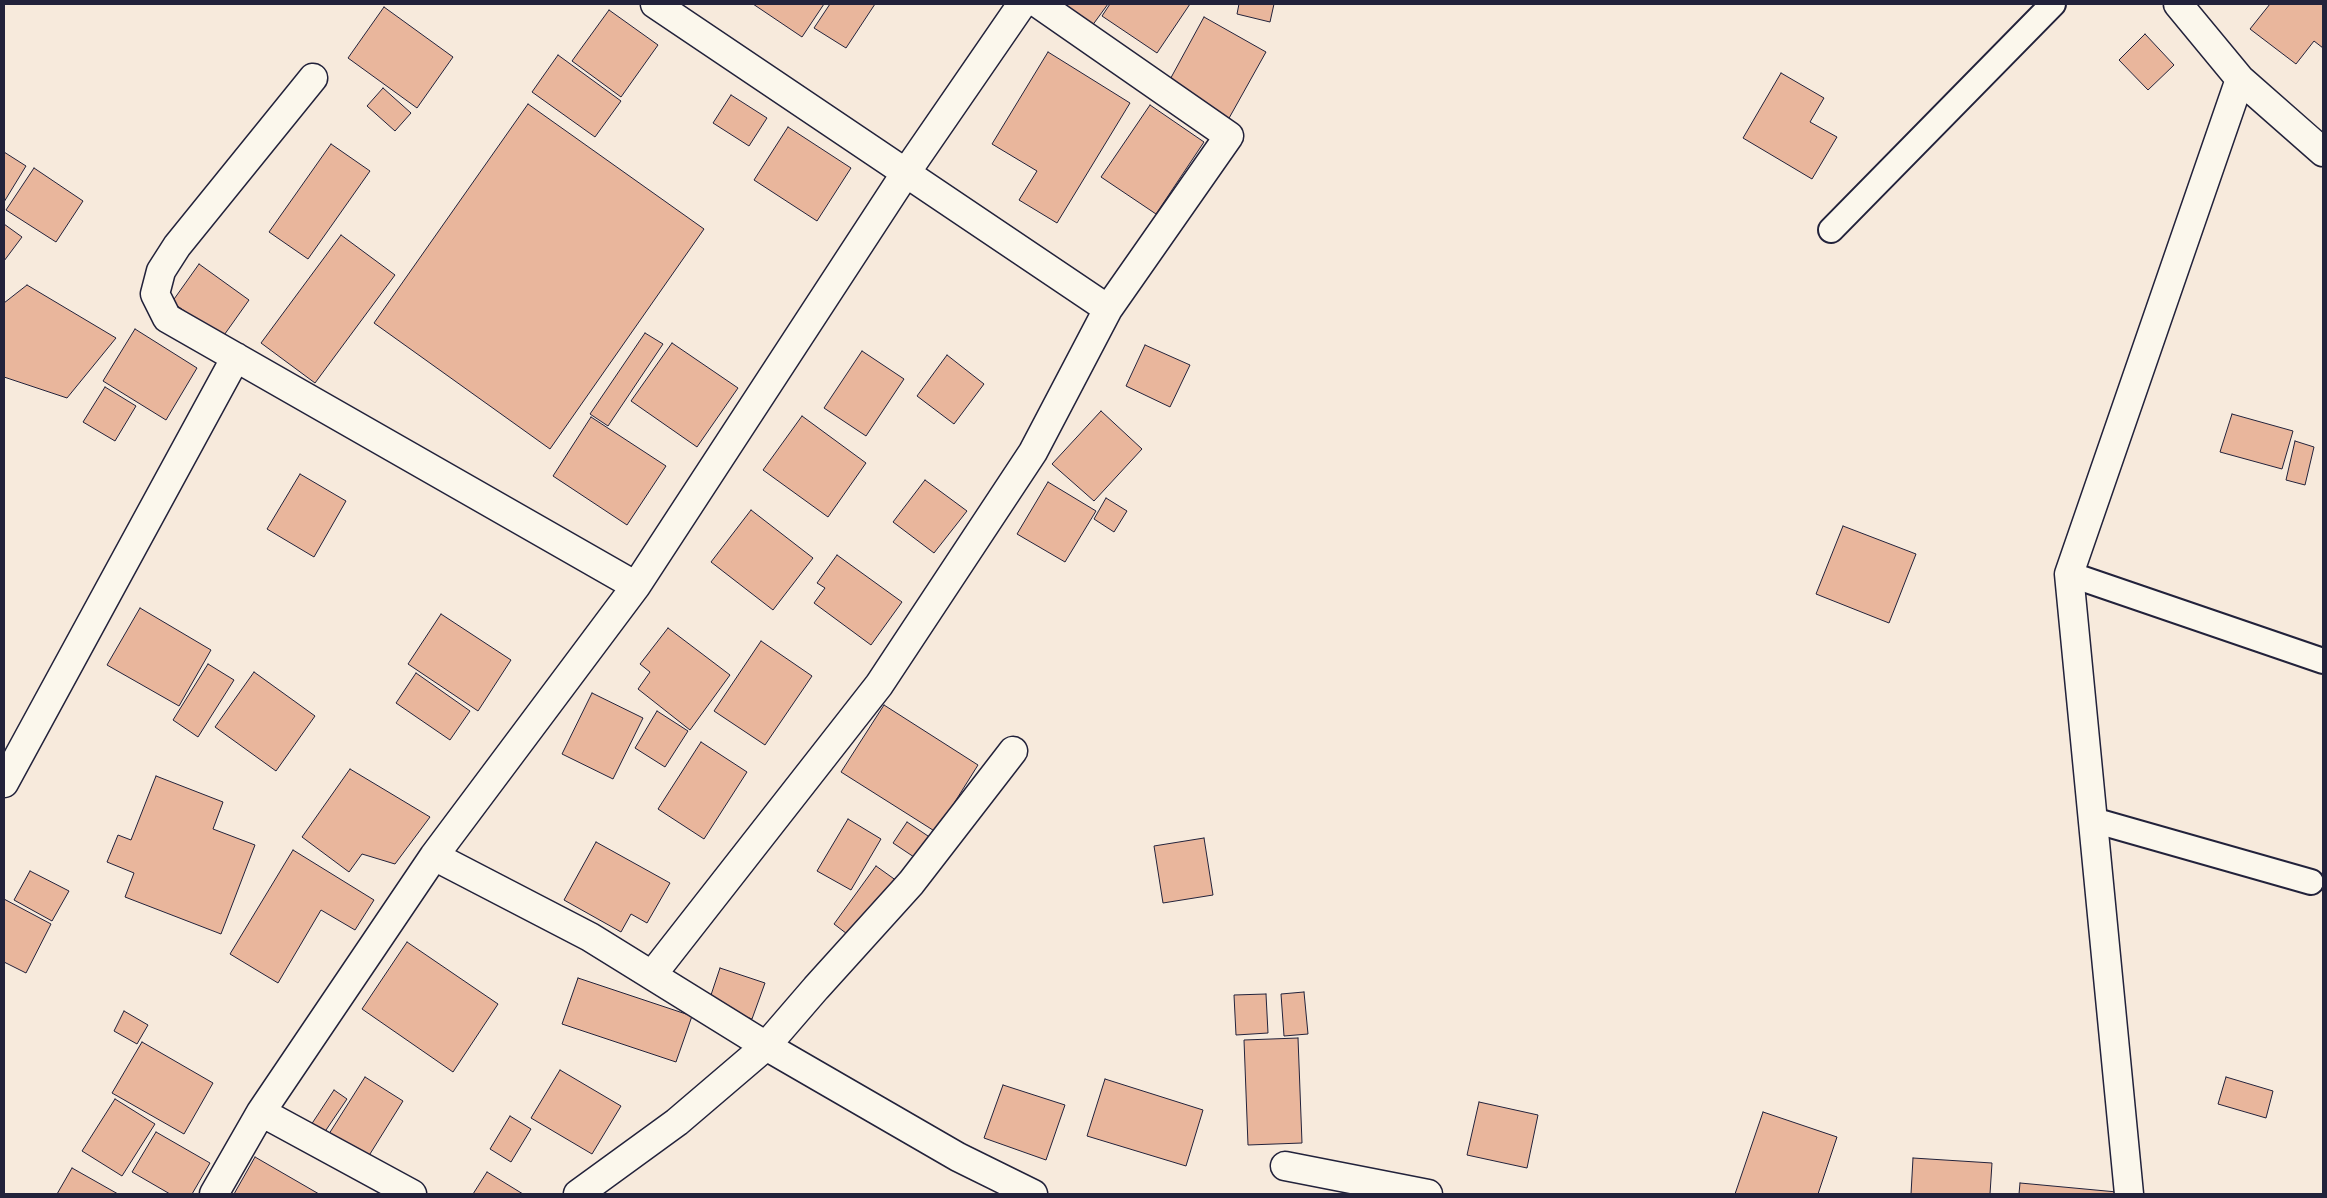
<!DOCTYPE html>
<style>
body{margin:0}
#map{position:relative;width:2327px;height:1198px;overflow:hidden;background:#f7eadc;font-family:Mynerve,sans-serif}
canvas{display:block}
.frame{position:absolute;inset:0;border:5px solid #22223b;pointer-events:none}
</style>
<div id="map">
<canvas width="2327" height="1198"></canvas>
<div class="frame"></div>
</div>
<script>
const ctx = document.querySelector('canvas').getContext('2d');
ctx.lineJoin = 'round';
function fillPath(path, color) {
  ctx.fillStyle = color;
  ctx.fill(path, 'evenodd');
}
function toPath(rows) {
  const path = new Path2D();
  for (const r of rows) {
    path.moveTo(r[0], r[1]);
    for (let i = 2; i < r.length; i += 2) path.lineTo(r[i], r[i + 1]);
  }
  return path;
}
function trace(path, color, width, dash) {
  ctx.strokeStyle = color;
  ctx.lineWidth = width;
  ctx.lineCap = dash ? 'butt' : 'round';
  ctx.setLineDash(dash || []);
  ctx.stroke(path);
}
const building = toPath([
 [753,4,824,4,802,37,753,4],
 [830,4,875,4,846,48,814,28,830,4],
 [1051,4,1108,4,1089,30,1051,4],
 [1110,4,1190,4,1157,53,1102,16,1110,4],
 [1239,4,1274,4,1270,22,1237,14,1239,4],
 [2270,4,2323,4,2323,48,2314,41,2296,64,2250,29,2270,4],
 [384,7,453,57,417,108,348,58,384,7],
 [609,10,658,45,621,97,572,61,609,10],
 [1204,17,1266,52,1228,120,1167,85,1204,17],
 [2145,34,2174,65,2148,90,2119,60,2145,34],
 [1048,52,1130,103,1057,223,1019,200,1037,171,992,144,1048,52],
 [558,55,621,101,595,137,532,92,558,55],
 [1781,73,1824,98,1810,122,1837,137,1812,179,1743,138,1781,73],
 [383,88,411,113,395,131,367,106,383,88],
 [731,95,767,118,749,146,713,123,731,95],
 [528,104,704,229,550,449,374,323,528,104],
 [1150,105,1204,142,1156,214,1101,177,1150,105],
 [788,127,851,168,817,221,754,180,788,127],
 [331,144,370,171,308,259,269,232,331,144],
 [4,152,26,166,4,202,4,152],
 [34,168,83,201,56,242,6,210,34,168],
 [4,224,22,237,4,261,4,224],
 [341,235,395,275,315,383,261,343,341,235],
 [199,264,249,300,222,338,172,302,199,264],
 [27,285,116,338,67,398,4,377,4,303,27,285],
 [135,329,197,368,166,420,103,381,135,329],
 [645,333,663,344,608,426,590,414,645,333],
 [672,343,738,388,697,447,631,401,672,343],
 [1145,345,1190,365,1170,407,1126,386,1145,345],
 [862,351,904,379,866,436,824,408,862,351],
 [947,355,984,384,954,424,917,396,947,355],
 [105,387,136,406,115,441,83,422,105,387],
 [1101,411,1142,449,1094,501,1052,464,1101,411],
 [2232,414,2293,431,2282,469,2220,452,2232,414],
 [802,416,866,463,828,517,763,470,802,416],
 [591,417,666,466,627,525,553,476,591,417],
 [2295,441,2314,447,2305,485,2286,480,2295,441],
 [300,474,346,501,314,557,267,529,300,474],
 [925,480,967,511,934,553,893,522,925,480],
 [1048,482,1096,511,1065,562,1017,534,1048,482],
 [1106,498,1127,511,1114,532,1094,519,1106,498],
 [751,510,813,558,773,610,711,562,751,510],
 [1843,526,1916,554,1889,623,1816,594,1843,526],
 [837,555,902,602,871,645,814,603,825,588,817,583,837,555],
 [140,608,211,650,179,706,107,665,140,608],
 [441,614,511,660,478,711,408,664,441,614],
 [668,628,730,675,690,730,638,689,650,672,640,664,668,628],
 [761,641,812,676,765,745,714,711,761,641],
 [208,664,234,680,198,737,173,720,208,664],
 [254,672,315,716,276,771,215,727,254,672],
 [416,673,470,711,450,740,396,703,416,673],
 [592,693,643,718,613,779,562,754,592,693],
 [884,705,978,765,936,832,841,772,884,705],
 [657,711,688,731,665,767,635,748,657,711],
 [701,742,747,772,704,839,658,809,701,742],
 [350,769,430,817,395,864,362,854,349,872,302,837,350,769],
 [156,776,223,802,213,829,255,845,221,934,125,897,134,873,107,862,118,835,131,840,156,776],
 [848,819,881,839,851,890,817,871,848,819],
 [907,822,934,840,920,861,893,843,907,822],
 [1204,838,1213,895,1163,903,1154,846,1204,838],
 [596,842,670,883,647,923,631,914,621,932,564,900,596,842],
 [293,850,374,900,355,930,321,910,278,983,230,954,293,850],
 [876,866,897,881,855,940,834,924,876,866],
 [30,871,69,891,52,921,14,900,30,871],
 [4,899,51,924,26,973,4,962,4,899],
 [407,942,498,1004,453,1072,362,1009,407,942],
 [720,968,765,983,752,1019,708,1004,720,968],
 [578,978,692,1016,676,1062,562,1024,578,978],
 [1304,992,1308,1034,1284,1036,1281,994,1304,992],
 [1266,994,1268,1033,1236,1035,1234,995,1266,994],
 [124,1011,148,1025,137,1044,114,1031,124,1011],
 [1298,1038,1302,1143,1248,1145,1244,1040,1298,1038],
 [142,1042,213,1083,184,1134,112,1093,142,1042],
 [560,1070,621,1106,592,1154,531,1118,560,1070],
 [365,1077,403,1101,365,1162,327,1137,365,1077],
 [2226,1077,2273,1091,2266,1118,2218,1104,2226,1077],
 [1105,1079,1203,1110,1186,1166,1087,1136,1105,1079],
 [1003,1085,1065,1105,1046,1160,984,1138,1003,1085],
 [334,1090,347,1099,324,1133,311,1125,334,1090],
 [115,1099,155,1124,122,1176,82,1151,115,1099],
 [1479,1102,1538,1115,1527,1168,1467,1155,1479,1102],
 [1763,1112,1837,1137,1818,1194,1735,1194,1763,1112],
 [510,1116,531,1129,511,1162,490,1149,510,1116],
 [156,1132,210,1163,192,1194,170,1194,132,1172,156,1132],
 [255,1157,319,1194,234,1194,255,1157],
 [1913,1158,1992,1163,1990,1194,1911,1194,1913,1158],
 [72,1168,118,1194,57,1194,72,1168],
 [487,1172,523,1194,473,1194,487,1172],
 [2020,1183,2117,1192,2117,1194,2019,1194,2020,1183]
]);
fillPath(building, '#e9b69c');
trace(building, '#22223b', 1);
const service = toPath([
 [1831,230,2053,4],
 [2069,574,2323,661],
 [2093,820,2311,882]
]);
const minor = toPath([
 [1039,4,1229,136,1108,309],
 [313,78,177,246,161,271,155,294,167,318,636,586],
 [2240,79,2323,152],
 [4,783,236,357],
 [434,856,590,937,766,1046,958,1157,1033,1194],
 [652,975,879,685,1033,452,1108,309,655,4],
 [261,1112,412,1194],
 [1285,1166,1428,1194],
 [214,1194,261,1112,434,856,636,586,905,174,1022,4],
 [578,1194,677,1122,766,1046,816,988,911,883,1013,751],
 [2129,1194,2069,574,2240,79,2178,4]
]);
trace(service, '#22223b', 28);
trace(minor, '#22223b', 31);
trace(service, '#fbf7ec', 24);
trace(minor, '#fbf7ec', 28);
</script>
